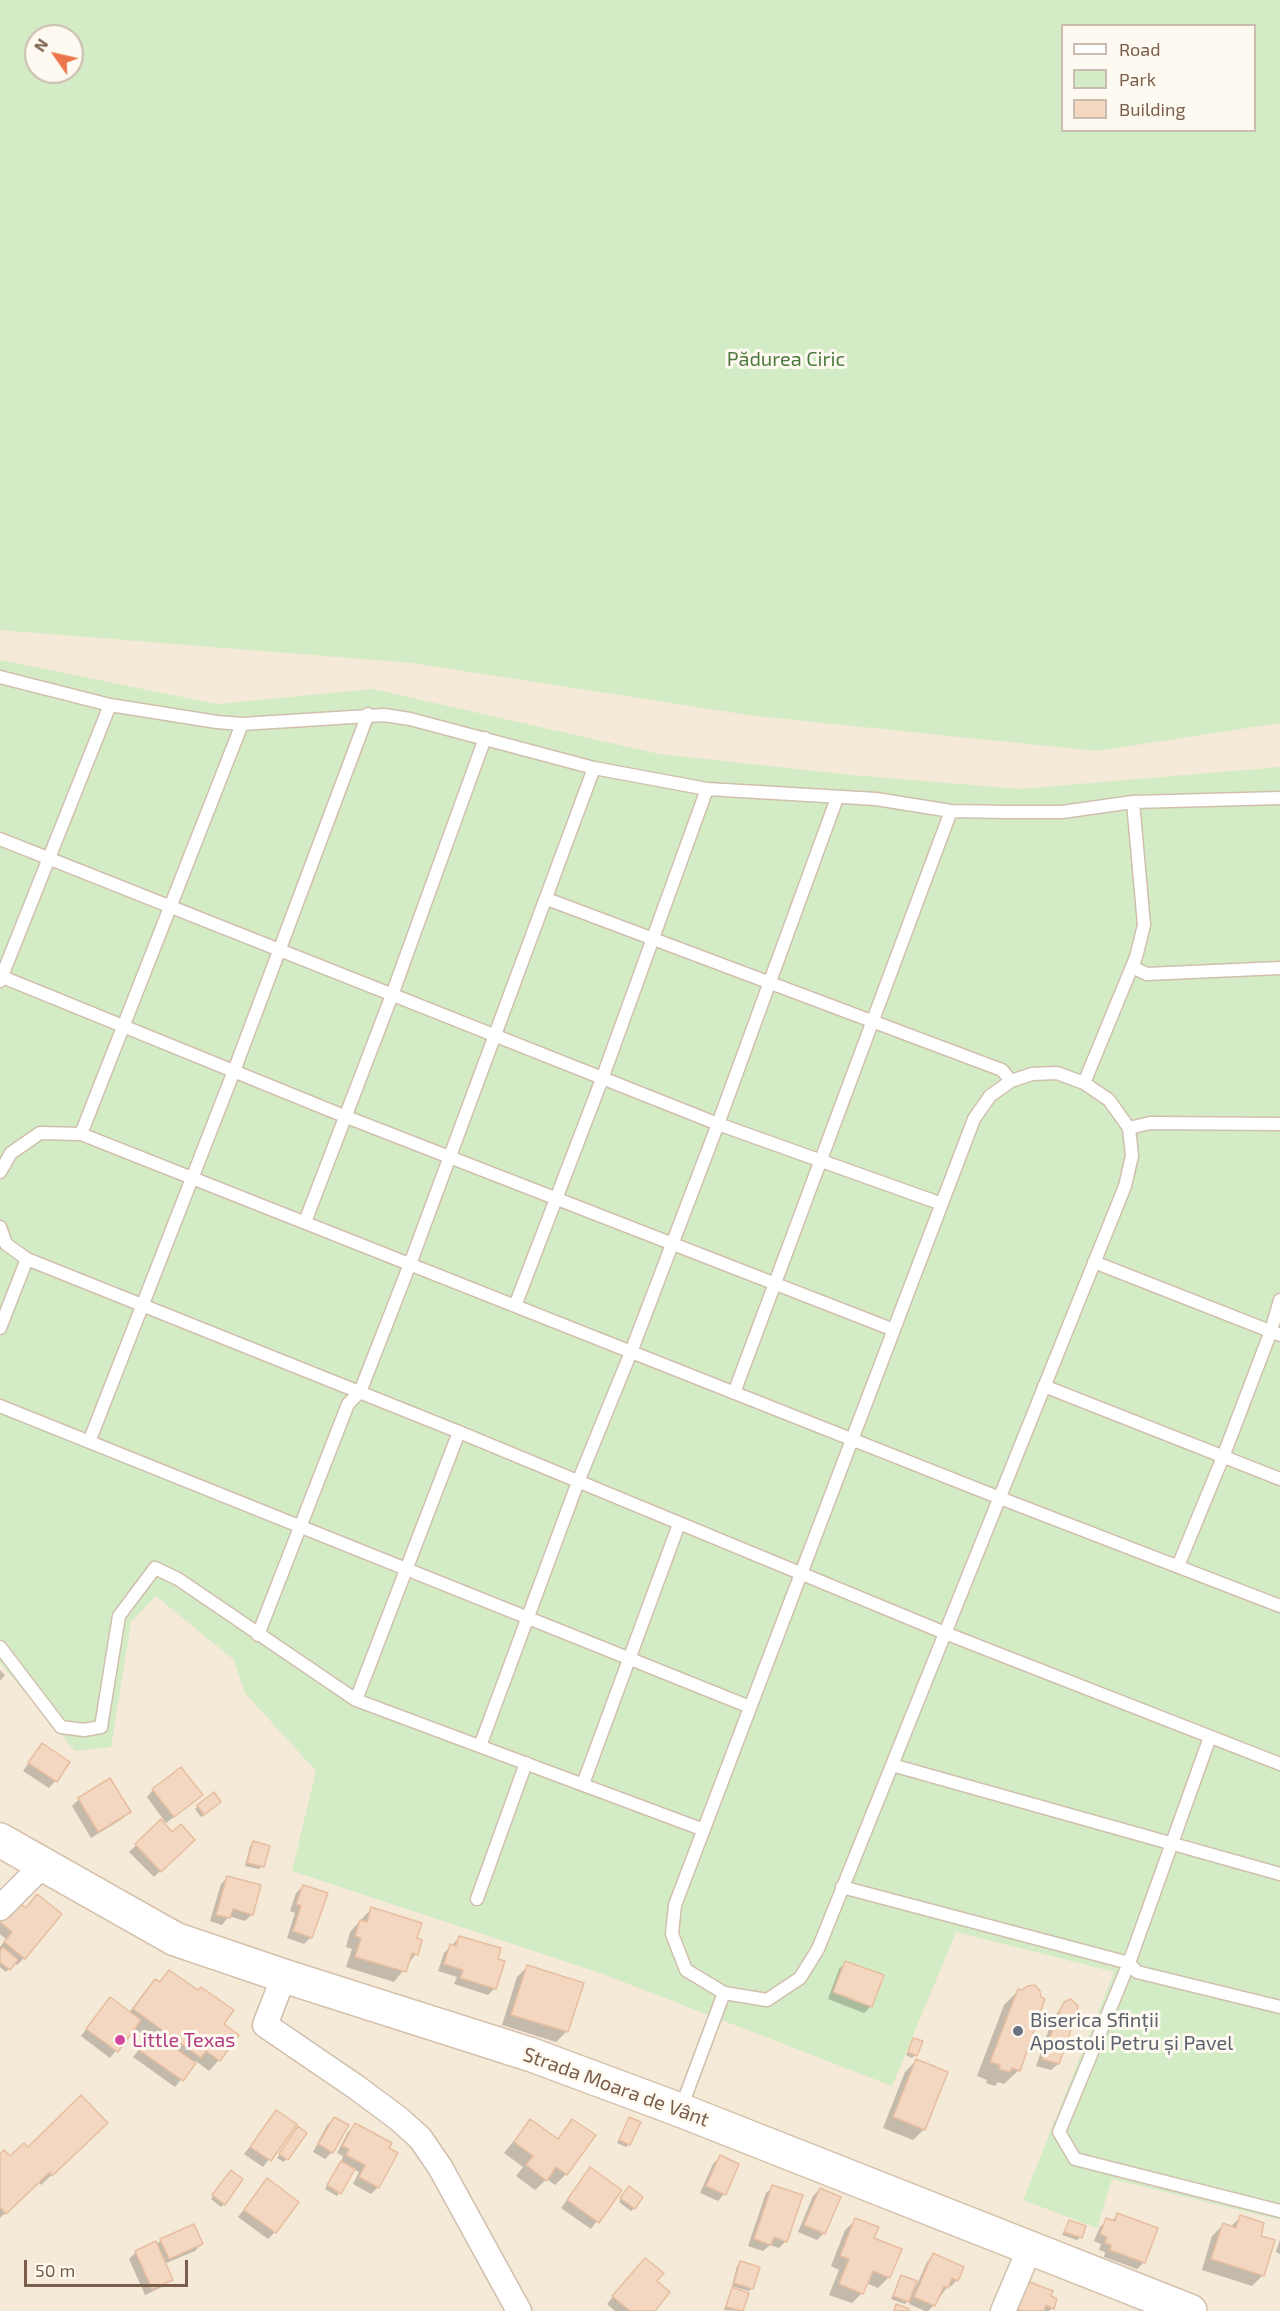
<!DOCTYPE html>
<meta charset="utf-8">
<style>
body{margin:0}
#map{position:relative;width:1280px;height:2311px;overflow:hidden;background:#fdf7e9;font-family:"Exo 2",sans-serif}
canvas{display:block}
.legend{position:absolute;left:1061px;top:24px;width:195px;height:108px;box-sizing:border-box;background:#fffaf1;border:2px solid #cabcaf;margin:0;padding:8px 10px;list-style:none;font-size:18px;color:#7a5e4b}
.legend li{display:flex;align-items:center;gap:12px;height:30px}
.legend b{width:30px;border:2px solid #cabcaf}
.north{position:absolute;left:24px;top:24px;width:60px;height:60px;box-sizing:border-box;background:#fffaf1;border:2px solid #cabcaf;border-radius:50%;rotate:304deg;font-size:16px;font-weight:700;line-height:24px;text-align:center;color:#7a5e4b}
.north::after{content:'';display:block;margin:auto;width:21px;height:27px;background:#eb764b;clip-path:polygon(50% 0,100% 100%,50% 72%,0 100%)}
.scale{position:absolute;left:24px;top:2260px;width:164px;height:27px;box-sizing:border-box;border:3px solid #7a5e4b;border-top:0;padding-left:8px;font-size:18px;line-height:21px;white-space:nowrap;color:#7a5e4b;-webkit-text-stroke:4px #fffaf1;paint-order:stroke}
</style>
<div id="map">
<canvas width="1280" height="2311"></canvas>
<ul class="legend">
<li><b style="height:8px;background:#fff"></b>Road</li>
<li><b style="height:16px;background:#d4ecc6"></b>Park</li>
<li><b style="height:16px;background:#f4d7c0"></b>Building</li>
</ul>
<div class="north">N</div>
<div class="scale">50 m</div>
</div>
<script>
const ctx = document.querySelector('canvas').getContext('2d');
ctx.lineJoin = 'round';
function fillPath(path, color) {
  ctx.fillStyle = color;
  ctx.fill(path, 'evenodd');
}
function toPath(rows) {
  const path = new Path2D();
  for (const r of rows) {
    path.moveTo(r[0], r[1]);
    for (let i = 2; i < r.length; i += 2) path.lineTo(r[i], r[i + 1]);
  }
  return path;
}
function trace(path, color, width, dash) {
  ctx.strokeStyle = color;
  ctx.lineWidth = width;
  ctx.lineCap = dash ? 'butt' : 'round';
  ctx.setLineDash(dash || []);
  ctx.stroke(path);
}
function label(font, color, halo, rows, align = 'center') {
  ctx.font = font + ' "Exo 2",sans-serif';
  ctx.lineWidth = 6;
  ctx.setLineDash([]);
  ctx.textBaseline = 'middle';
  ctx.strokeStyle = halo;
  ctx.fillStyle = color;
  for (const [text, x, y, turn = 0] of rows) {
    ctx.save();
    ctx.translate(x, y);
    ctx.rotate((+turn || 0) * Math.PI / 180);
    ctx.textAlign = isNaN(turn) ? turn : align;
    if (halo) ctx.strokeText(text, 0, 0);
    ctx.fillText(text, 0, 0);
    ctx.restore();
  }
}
fillPath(toPath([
 [0,532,1280,656,1280,2311,0,2311]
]), '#f5e9d7');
fillPath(toPath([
 [0,0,1280,0,1280,723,1097,751,755,716,412,663,0,630],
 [1062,26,1254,26,1254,130,1062,130],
 [36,36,72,36,72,72,36,72],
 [0,660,217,704,373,689,659,754,852,775,1019,789,1280,767,1280,2220,1112,2179,1097,2228,1023,2200,1114,1972,956,1932,892,2086,600,1973,292,1871,316,1771,245,1693,234,1660,156,1596,131,1622,111,1747,75,1751,0,1663]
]), '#d4ecc6');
fillPath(toPath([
 [0,1670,5,1675,0,1681],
 [42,1745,55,1781,49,1788,23,1771],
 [110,1780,129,1812,122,1819,91,1838,72,1806,79,1799],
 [153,1790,194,1802,166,1823,147,1797],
 [217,1805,201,1817,195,1809,198,1806],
 [161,1822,172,1834,193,1840,154,1877,129,1852],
 [253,1843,262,1866,259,1869,245,1866,250,1846],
 [228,1877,252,1914,245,1921,229,1916,222,1925,210,1921,221,1884],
 [303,1886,311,1937,304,1944,287,1938,295,1913,290,1911,296,1893],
 [37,1896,60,1914,24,1958,17,1965,14,1963,6,1972,0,1967,0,1947,6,1939,0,1934,0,1923,10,1910,25,1909],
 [372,1908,415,1939,416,1954,394,1982,346,1967,352,1949,346,1947,350,1932],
 [460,1937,495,1988,488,1995,454,1984,457,1977,438,1971,444,1953],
 [846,1962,871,2006,864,2013,828,1999,839,1969],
 [528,1966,582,1984,566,2032,556,2042,502,2025,517,1977],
 [169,1972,219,2060,209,2071,196,2061,175,2087,133,2057,148,2038,134,2028,110,2058,81,2036,104,2006,129,2013,145,1991,155,1981,158,1983],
 [1018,1991,1019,2070,1004,2084,998,2082,995,2086,986,2083,987,2080,977,2076,1004,2005],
 [1065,2003,1058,2064,1051,2070,1036,2066,1053,2018],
 [914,2039,915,2055,912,2058,906,2055],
 [916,2061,924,2129,913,2140,883,2128,905,2072],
 [277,2112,295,2124,263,2167,244,2154],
 [334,2119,332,2152,325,2159,313,2152,327,2125],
 [630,2119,629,2144,626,2147,617,2143],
 [530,2121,556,2140,573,2121,594,2136,566,2174,555,2185,547,2179,535,2190,516,2176,523,2167,504,2153],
 [106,2122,41,2185,38,2181,0,2218,0,2156,10,2158,28,2149],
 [355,2125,378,2187,371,2194,353,2184,359,2172,353,2169,337,2196,325,2189,341,2163,343,2156,337,2153,348,2132],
 [295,2131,305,2133,284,2162,277,2158],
 [720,2157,724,2194,718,2201,700,2193,713,2164],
 [590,2169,620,2190,591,2229,561,2208],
 [228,2175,224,2204,221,2207,211,2199],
 [261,2187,275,2232,268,2239,238,2217],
 [773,2187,786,2241,779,2248,770,2245,763,2251,748,2246,766,2193],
 [820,2189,839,2197,824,2233,817,2240,798,2232,813,2196],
 [626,2191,634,2208,631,2211,619,2202],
 [1118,2215,1144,2262,1137,2269,1104,2257,1105,2252,1099,2250,1101,2244,1094,2241,1100,2227,1107,2220,1111,2221],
 [1241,2217,1263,2275,1252,2286,1202,2270,1212,2236,1223,2225,1230,2227],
 [856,2220,872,2239,889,2277,878,2288,866,2283,862,2293,852,2303,829,2295,839,2270,831,2266,845,2230],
 [1069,2222,1080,2237,1077,2240,1062,2235],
 [1280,2239,1280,2254,1276,2252],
 [161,2240,201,2244,195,2251,164,2264,171,2279,164,2286,145,2295,129,2259,136,2252,156,2245],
 [934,2255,957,2280,950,2287,948,2286,934,2305,928,2311,925,2311,909,2304,911,2298,905,2304,891,2299,901,2276,915,2289,927,2262],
 [740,2263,752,2288,749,2291,732,2286,737,2266],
 [638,2266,655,2281,653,2311,615,2311,607,2304],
 [734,2288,747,2294,742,2311,724,2310,730,2292],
 [1049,2297,1052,2308,1049,2311,1004,2311]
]), '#0003');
const building = toPath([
 [42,1743,70,1762,57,1782,28,1763,42,1743],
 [181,1767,203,1795,174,1817,152,1789,181,1767],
 [110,1778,131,1812,98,1832,78,1798,110,1778],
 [214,1792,221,1802,204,1815,197,1805,214,1792],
 [161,1819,172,1832,181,1824,195,1840,161,1872,135,1844,161,1819],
 [253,1841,270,1846,264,1867,247,1863,253,1841],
 [227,1876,261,1885,253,1915,233,1909,230,1918,216,1915,227,1876],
 [303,1885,328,1893,312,1938,293,1931,301,1906,296,1904,303,1885],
 [37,1894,62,1914,25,1959,4,1942,12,1932,0,1922,17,1901,26,1908,37,1894],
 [371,1907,422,1923,417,1938,422,1940,418,1955,412,1953,406,1972,355,1957,361,1938,355,1936,360,1920,367,1922,371,1907],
 [459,1936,501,1948,498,1959,505,1961,496,1989,460,1978,463,1970,444,1964,450,1944,456,1946,459,1936],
 [3,1947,18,1960,10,1970,0,1962,0,1951,3,1947],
 [845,1961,884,1975,872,2007,833,1992,845,1961],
 [527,1965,584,1983,568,2032,511,2015,527,1965],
 [169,1970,198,1990,201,1987,234,2010,224,2024,239,2035,220,2061,206,2051,201,2058,133,2009,155,1979,160,1982,169,1970],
 [1035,1985,1040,1991,1041,1997,1045,1999,1020,2071,1012,2068,1010,2072,999,2069,1000,2065,990,2062,1018,1989,1022,1990,1027,1986,1035,1985],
 [110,1997,141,2020,118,2052,86,2029,110,1997],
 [1071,1999,1078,2006,1077,2013,1059,2064,1042,2059,1060,2010,1064,2002,1071,1999],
 [152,2032,196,2063,183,2081,139,2050,152,2032],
 [913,2038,923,2041,917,2056,908,2052,913,2038],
 [916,2059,948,2072,925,2130,893,2117,916,2059],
 [81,2095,108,2123,52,2176,50,2172,6,2214,0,2207,0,2154,4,2150,10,2156,24,2143,28,2147,81,2095],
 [276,2110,297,2124,271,2161,250,2147,276,2110],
 [334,2117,349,2125,333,2153,318,2144,334,2117],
 [629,2117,641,2122,630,2145,619,2140,629,2117],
 [530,2119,558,2139,572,2119,596,2135,567,2175,556,2167,547,2181,526,2165,533,2156,514,2142,530,2119],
 [355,2123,392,2143,389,2148,398,2153,379,2188,359,2177,365,2165,346,2155,349,2149,342,2146,355,2123],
 [298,2126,307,2133,288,2160,279,2154,298,2126],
 [720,2155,739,2164,726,2195,706,2186,720,2155],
 [341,2161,355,2169,341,2194,327,2185,341,2161],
 [590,2167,622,2190,599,2223,567,2200,590,2167],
 [231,2170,243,2179,225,2205,212,2195,231,2170],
 [267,2178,299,2202,276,2233,244,2210,267,2178],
 [772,2185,803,2195,787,2242,774,2237,771,2245,754,2239,772,2185],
 [629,2186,643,2197,635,2209,620,2198,629,2186],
 [820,2188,841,2197,825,2234,804,2225,820,2188],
 [1117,2213,1158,2228,1145,2263,1110,2250,1111,2245,1105,2243,1107,2237,1100,2234,1106,2218,1115,2221,1117,2213],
 [1240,2215,1264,2223,1261,2236,1275,2240,1264,2276,1211,2259,1223,2223,1236,2228,1240,2215],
 [855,2218,879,2227,874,2238,902,2249,890,2278,873,2271,863,2294,839,2284,849,2259,840,2256,855,2218],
 [1069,2220,1086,2226,1082,2238,1064,2232,1069,2220],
 [194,2224,203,2244,169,2259,160,2239,194,2224],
 [156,2241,173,2280,152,2289,135,2251,156,2241],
 [933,2253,964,2267,958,2281,952,2278,948,2288,944,2286,935,2306,914,2297,933,2253],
 [645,2258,664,2273,657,2281,670,2292,655,2311,630,2311,612,2296,645,2258],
 [740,2261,760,2267,753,2289,734,2283,740,2261],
 [901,2275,917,2281,909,2302,893,2296,901,2275],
 [1027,2281,1053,2291,1051,2296,1057,2299,1054,2309,1046,2305,1044,2311,1023,2311,1010,2306,1027,2281],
 [732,2287,749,2293,743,2311,726,2307,732,2287],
 [896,2304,909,2309,908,2311,894,2311,896,2304]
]);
fillPath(building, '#f4d7c0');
trace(building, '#e7be9f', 1.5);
const lane = toPath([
 [0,677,110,705,217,722,242,724,384,715,410,719,594,768,707,789,876,799,951,811,1007,812,1062,812,1133,802,1280,798],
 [0,839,718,1124,942,1204],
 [547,899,1002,1070,1011,1081],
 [1132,967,1147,974,1280,968],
 [0,976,344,1116,894,1330],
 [0,981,110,705],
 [1057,1073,1084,1083,1109,1100,1129,1128,1132,1156,1125,1186,818,1949,800,1978,767,2000,724,1993,686,1970,672,1934,675,1905,974,1119,990,1096,1011,1081,1032,1074,1057,1073],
 [1084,1083,1136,957,1144,925,1133,802],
 [1129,1128,1150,1123,1280,1124],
 [81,1134,242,724],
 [0,1172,11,1153,40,1133,81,1134,1000,1498,1280,1606],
 [305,1222,392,995,485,738],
 [0,1227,6,1244,27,1259,459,1432,945,1633,1280,1764],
 [1094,1262,1280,1335],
 [515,1306,602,1079,707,789],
 [0,1328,27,1259],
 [1044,1386,1280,1479],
 [734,1393,951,811],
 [0,1406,750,1707],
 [89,1442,234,1071,368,714],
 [1178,1566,1223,1457,1271,1331,1280,1300],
 [258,1635,348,1404,360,1392,410,1264,594,768],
 [0,1647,61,1727,84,1730,101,1727,119,1616,155,1568,178,1579,356,1700,704,1830],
 [356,1700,459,1432],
 [1210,1737,1129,1963,1059,2132,1075,2159,1280,2211],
 [480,1746,578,1482,631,1352,718,1124,837,798],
 [892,1765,1280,1874],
 [583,1784,679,1524],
 [842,1887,1129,1963,1137,1972,1280,2007],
 [477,1899,526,1763],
 [681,2108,724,1993]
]);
const street = toPath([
 [0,1908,42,1866],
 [284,1976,265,2025,356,2087,399,2119,420,2138,440,2167,519,2311],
 [1003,2311,1030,2248]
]);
const secondary = toPath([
 [0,1840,175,1939,284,1976,532,2055,680,2110,1190,2311]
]);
trace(lane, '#d1bfae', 15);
trace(street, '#d1bfae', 27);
trace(secondary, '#d6c1ad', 36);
trace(lane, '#fff', 12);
trace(street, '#fff', 24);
trace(secondary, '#fff', 33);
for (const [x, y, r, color] of [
 [1018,2031,6,"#6b7280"],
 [120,2040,6,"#d1479c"]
]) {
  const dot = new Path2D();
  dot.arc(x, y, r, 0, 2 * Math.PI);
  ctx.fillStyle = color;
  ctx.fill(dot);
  trace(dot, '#fffaf1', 2);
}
label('20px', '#4d7a3f', '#fffaf1', [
 ["Pădurea Ciric",786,359]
]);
label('20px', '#5b616d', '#fffaf1', [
 ["Biserica Sfinții",1030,2020],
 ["Apostoli Petru și Pavel",1030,2043]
], 'left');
label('20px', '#b23c85', '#fffaf1', [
 ["Little Texas",132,2040]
], 'left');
label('20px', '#7a5e4b', '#fffaf1', [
 ["Strada Moara de Vânt",616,2087,20]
]);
</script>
